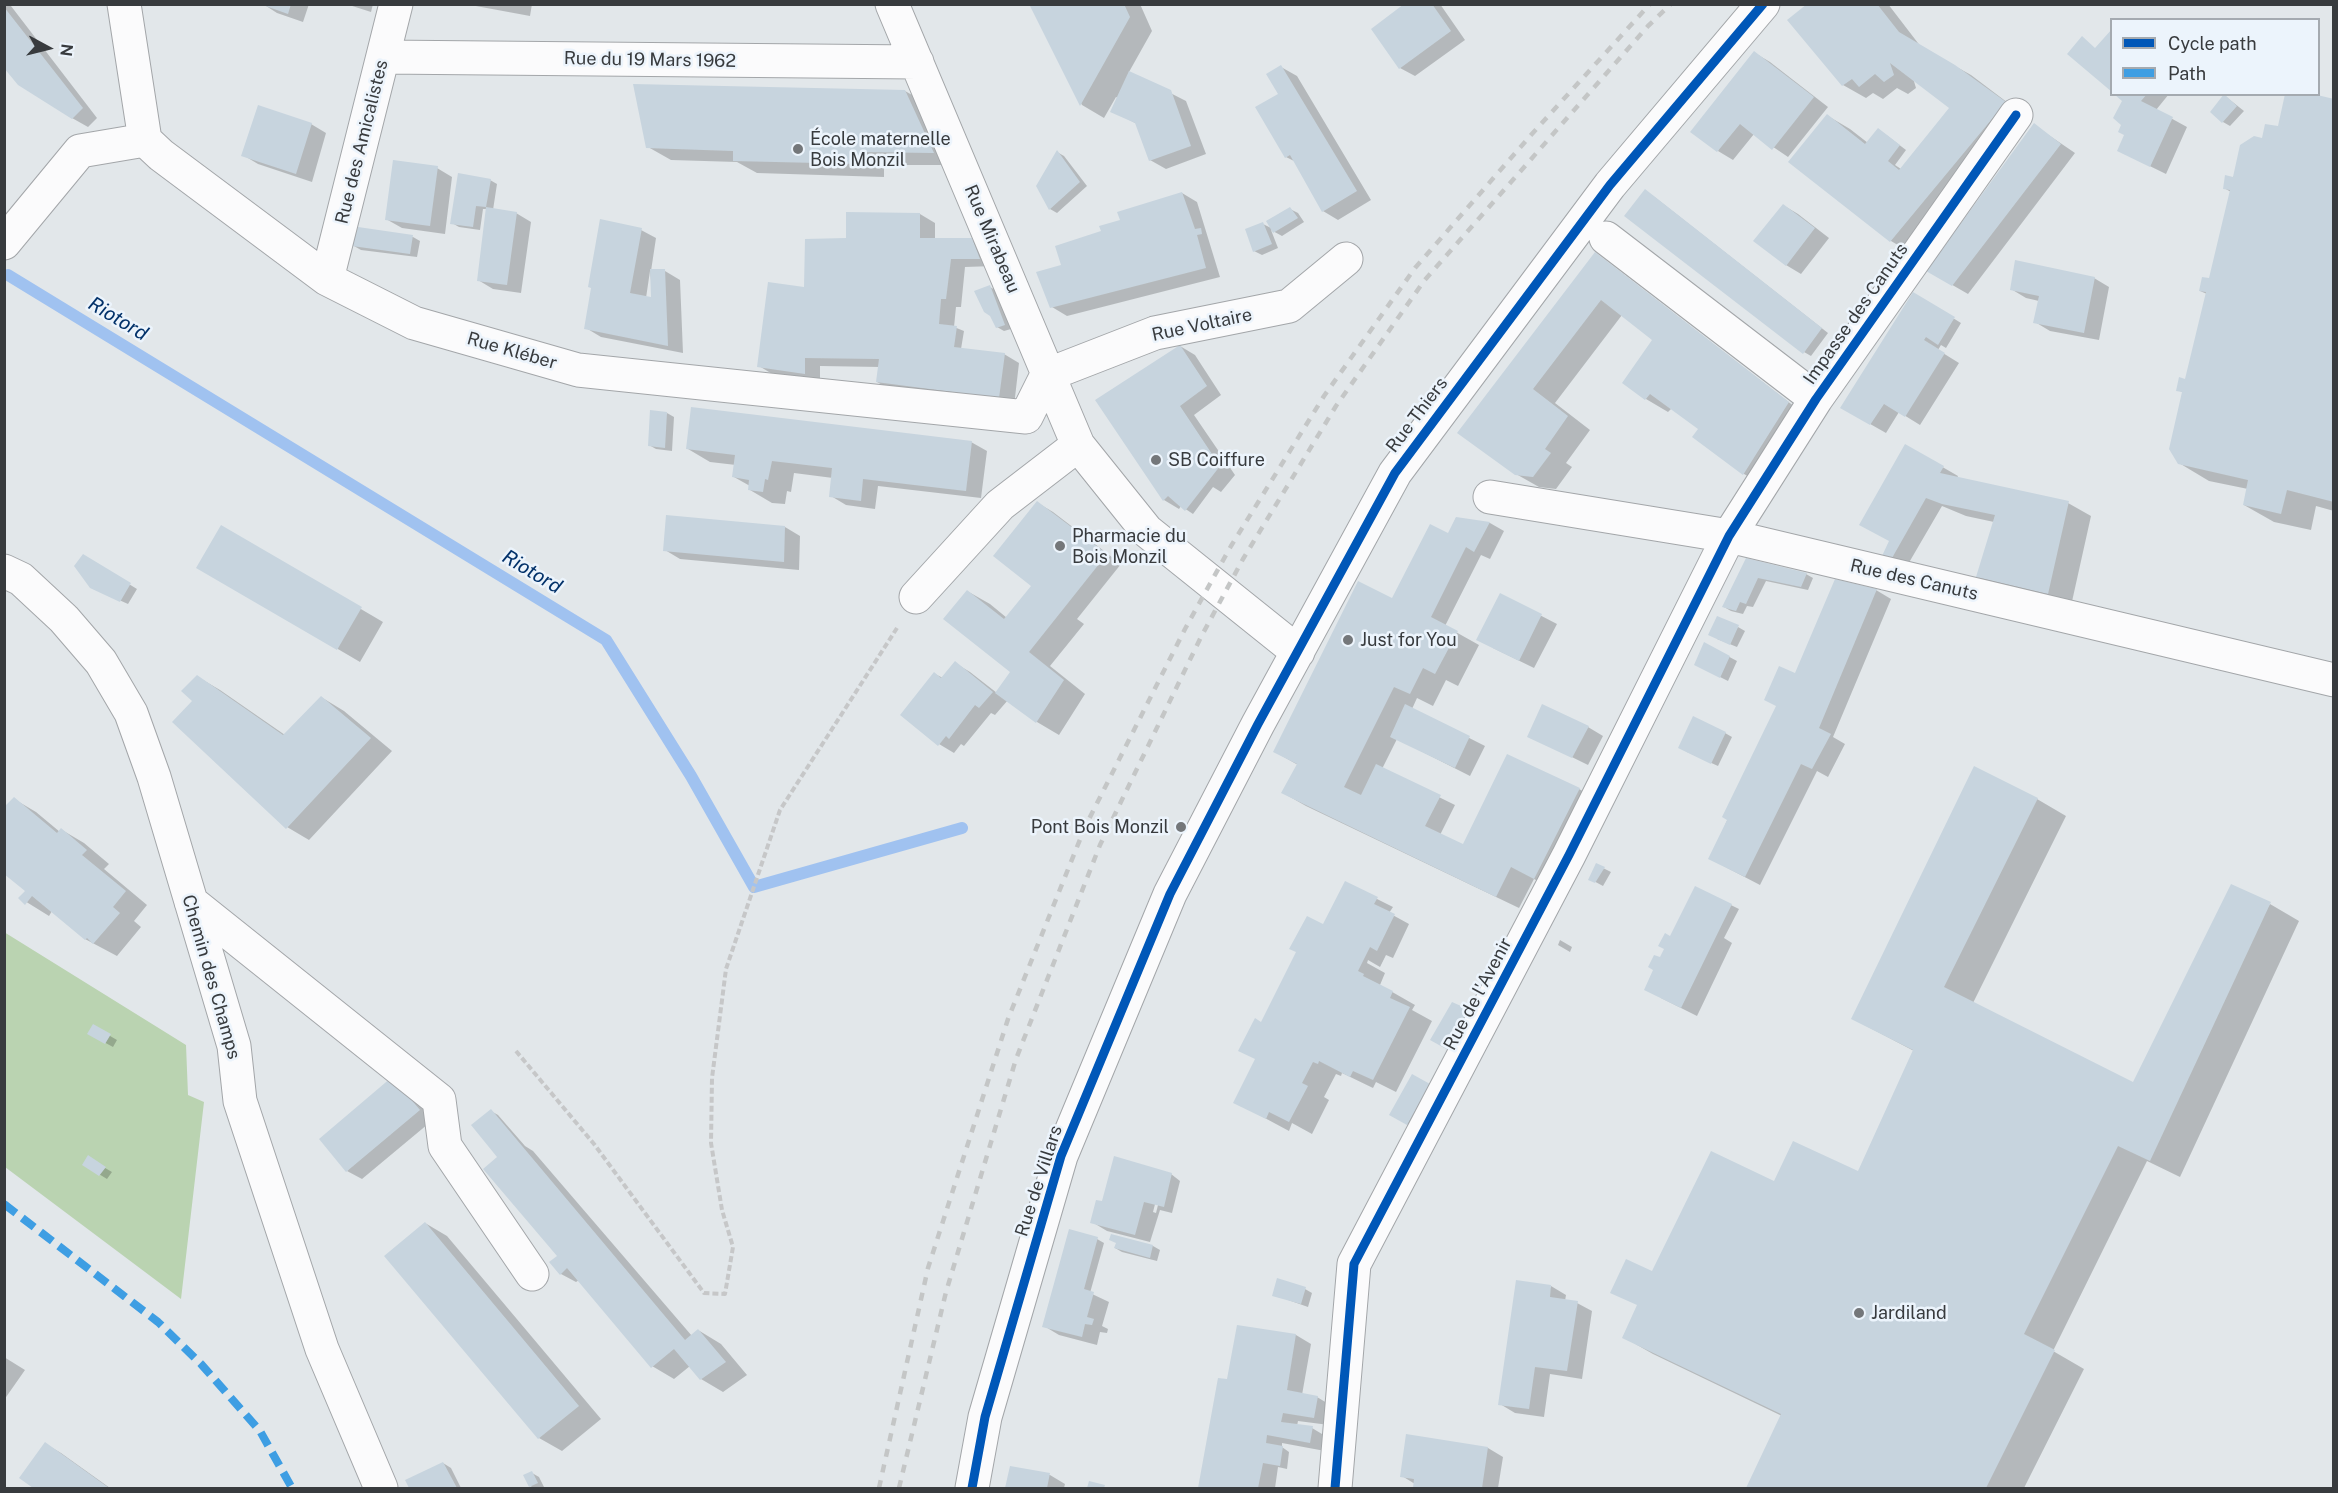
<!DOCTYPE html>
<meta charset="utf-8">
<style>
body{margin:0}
#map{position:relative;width:2338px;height:1493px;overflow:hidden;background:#e2e7ea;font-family:"Public Sans",sans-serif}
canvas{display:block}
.frame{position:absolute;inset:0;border:6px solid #383b3e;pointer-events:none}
.legend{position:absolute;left:2110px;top:18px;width:210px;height:78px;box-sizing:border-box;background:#ecf4fc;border:2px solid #a4aab0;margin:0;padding:8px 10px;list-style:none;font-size:18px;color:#383b3e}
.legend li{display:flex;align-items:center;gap:12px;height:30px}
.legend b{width:30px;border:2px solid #a4aab0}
.north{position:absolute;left:18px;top:18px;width:60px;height:60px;-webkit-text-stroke:4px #ecf4fc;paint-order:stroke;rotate:97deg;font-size:16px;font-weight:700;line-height:24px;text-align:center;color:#383b3e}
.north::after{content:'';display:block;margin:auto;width:21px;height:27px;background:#383b3e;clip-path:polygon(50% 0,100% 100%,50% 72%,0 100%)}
</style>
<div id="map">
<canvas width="2338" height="1493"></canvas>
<div class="frame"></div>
<ul class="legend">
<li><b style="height:8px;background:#0057b8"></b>Cycle path</li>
<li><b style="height:8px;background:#3e9ee3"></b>Path</li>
</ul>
<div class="north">N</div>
</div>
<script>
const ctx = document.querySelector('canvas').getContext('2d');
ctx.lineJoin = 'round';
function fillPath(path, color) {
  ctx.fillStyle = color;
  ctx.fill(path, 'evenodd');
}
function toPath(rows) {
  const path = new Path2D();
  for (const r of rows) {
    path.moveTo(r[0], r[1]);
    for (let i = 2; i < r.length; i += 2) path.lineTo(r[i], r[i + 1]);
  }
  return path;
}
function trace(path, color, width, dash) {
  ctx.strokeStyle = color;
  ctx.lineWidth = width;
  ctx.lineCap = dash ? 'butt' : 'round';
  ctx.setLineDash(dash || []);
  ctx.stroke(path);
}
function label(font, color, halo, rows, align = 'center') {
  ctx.font = font + ' "Public Sans",sans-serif';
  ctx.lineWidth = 5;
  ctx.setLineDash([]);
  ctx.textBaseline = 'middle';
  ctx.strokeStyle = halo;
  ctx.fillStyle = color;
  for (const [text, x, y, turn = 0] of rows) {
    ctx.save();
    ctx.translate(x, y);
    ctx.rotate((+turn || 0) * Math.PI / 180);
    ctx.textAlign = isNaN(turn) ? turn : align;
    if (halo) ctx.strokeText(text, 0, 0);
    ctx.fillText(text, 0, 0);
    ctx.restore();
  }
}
fillPath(toPath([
 [4,932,186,1045,188,1095,204,1102,181,1299,5,1167]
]), '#bad3b1');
fillPath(toPath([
 [4,4,11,6,97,118,88,127,72,118,4,66],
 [263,4,309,4,303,22,277,13],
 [346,4,373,4,371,12],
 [465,4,532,4,530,16],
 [1030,4,1140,4,1152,31,1129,72,1186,101,1206,154,1166,169,1150,160,1137,124,1112,111,1118,98,1116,97,1104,118,1082,105],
 [1407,4,1440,4,1465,40,1415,76,1400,68],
 [1809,4,1888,4,1921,47,1971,75,2020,112,1913,254,1891,241,1828,116,1850,129,1868,143,1878,130,1885,134,1906,150,1895,165,1901,169,1951,108,1913,78,1916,88,1908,94,1897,88,1883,99,1873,93,1866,98,1843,85],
 [1755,53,1770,62,1828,107,1788,157,1754,134,1733,160,1718,151],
 [1281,67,1297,76,1371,200,1338,220,1323,211,1296,162,1286,157,1280,94],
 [905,91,928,104,955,165,884,165,884,177,757,173,737,162,671,160,648,147],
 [2117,94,2169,94,2156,110,2187,127,2166,174,2119,151,2126,135,2123,125,2123,100],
 [2225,96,2244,111,2230,126,2223,122],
 [2334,101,2334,511,2316,506,2311,530,2274,522,2244,505,2248,489,2209,481,2179,463,2184,393,2178,390,2186,380,2207,294,2200,291,2210,279,2231,192,2224,188,2263,140,2279,128],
 [311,124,326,133,312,182,258,164,243,155],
 [2034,125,2075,153,1968,294,1928,271],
 [1057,152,1064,156,1087,186,1057,213,1050,209],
 [437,168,452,177,445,234,402,228,386,219],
 [490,180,497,184,493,210,516,213,531,222,521,293,493,289,478,280,488,209,483,209,480,230,459,227,452,223],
 [1182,193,1197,202,1220,277,1067,316,1052,307,1103,232],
 [1652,195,1828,333,1811,356,1804,352],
 [1783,205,1798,214,1829,238,1801,274,1786,265],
 [1290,209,1298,213,1304,222,1282,236,1271,230,1278,248,1262,255,1254,251,1263,224,1273,229],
 [847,213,920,214,935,223,935,240,971,240,987,248,994,266,965,267,961,307,956,307,954,327,964,331,961,349,1004,354,1019,363,1014,406,900,395,877,382,880,367,820,366,820,381,774,375,759,366,811,290,850,240],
 [359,229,413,237,420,241,417,257,361,250,354,246],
 [641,230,656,238,651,271,665,271,680,280,683,353,601,337,586,328],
 [650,271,653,299,646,298],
 [1602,258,1795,407,1766,486,1744,474,1700,429,1672,408,1668,412,1646,399,1654,340,1622,315,1555,403,1590,430,1566,463,1572,467,1556,489,1539,487,1516,474,1459,433],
 [2094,278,2109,287,2099,340,2050,331,2035,322,2039,301,2026,298,2011,289],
 [990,287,997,291,1011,329,1004,331,997,327,992,315],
 [1914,294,1961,323,1946,348,1941,345,1938,350,1959,363,1920,425,1899,412,1886,433,1842,408],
 [1180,346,1195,355,1221,395,1194,415,1235,475,1221,492,1213,487,1193,514,1181,506,1179,509,1164,500,1097,400],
 [667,413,674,417,672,451,656,449,649,445],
 [971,442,987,451,981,498,878,486,875,509,846,505,831,496,833,478,794,473,791,492,787,491,785,504,772,503,750,490,750,486,734,477,736,465,710,462,688,449],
 [1906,446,1958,476,1957,479,2068,503,2091,516,2071,606,2001,590,1978,577,1994,522,1966,516,1942,506,1907,566,1884,556,1891,541],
 [1038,503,1053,512,1121,564,1077,619,1084,624,1050,666,1085,694,1059,735,1037,722,1008,700,995,715,991,713,964,746,961,744,954,753,939,744,935,674,943,678,955,663,970,672,997,693,1012,672,967,591,990,604,1007,618,1031,588],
 [1456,518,1490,523,1504,531,1490,559,1481,555,1445,626,1479,645,1458,686,1446,680,1433,706,1417,698,1412,709,1485,746,1470,776,1397,739,1382,769,1455,805,1440,835,1464,846,1579,789,1602,802,1557,891,1534,879,1519,908,1306,806,1283,793,1298,765,1275,752,1399,603,1448,535],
 [221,527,383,622,360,662,198,567],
 [785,527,800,536,799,570,680,559,665,550],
 [83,556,137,589,128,604,99,591],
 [1747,560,1806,574,1813,578,1808,590,1766,581,1753,607,1747,606,1743,614,1731,611,1724,607],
 [1876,590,1891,599,1833,737,1845,744,1828,777,1817,771,1760,885,1710,859,1778,706,1796,675],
 [1501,595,1557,624,1534,668,1493,648],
 [1738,627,1745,631,1737,647,1717,639],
 [1705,644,1737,661,1728,681,1702,668],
 [198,677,220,690,285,735,321,697,344,711,392,751,309,840,287,827,194,701],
 [1588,727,1603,736,1588,765,1529,736],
 [1725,733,1732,737,1718,766,1687,752],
 [14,799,36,812,60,832,62,830,84,843,109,864,104,869,147,905,134,921,141,927,117,956,85,939,52,911,49,916,20,898,27,890],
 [2037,799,2066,816,1973,1003,2134,1084,2270,904,2299,921,2180,1177,2147,1161,2053,1351,2084,1369,2024,1488,1748,1488,1782,1416,1653,1354,1623,1337,1654,1274,1775,1183,1858,1173,1914,1051,1853,1019],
 [1597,865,1611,872,1603,886,1590,879],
 [1345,883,1393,907,1389,913,1409,924,1393,958,1386,955,1380,967,1368,960,1367,963,1385,973,1380,985,1415,1005,1412,1010,1432,1021,1396,1092,1376,1082,1373,1088,1342,1073,1341,1076,1336,1074,1324,1097,1329,1100,1312,1134,1292,1123,1289,1131,1235,1102,1257,1060,1262,1024,1324,926],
 [1696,888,1739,909,1724,938,1732,943,1697,1016,1661,998,1660,960],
 [1560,940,1572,947,1570,952,1558,945],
 [93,1026,117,1040,113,1047,89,1034],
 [1412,1076,1436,1089,1414,1128,1391,1115],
 [407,1087,434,1119,362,1179,347,1171],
 [491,1111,498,1115,525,1146,533,1151,692,1336,698,1330,721,1344,747,1375,723,1392,701,1379,690,1366,674,1379,652,1366,579,1280,576,1282,561,1274,559,1257,500,1157],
 [88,1158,112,1172,107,1179,84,1165],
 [1115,1158,1171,1174,1180,1181,1172,1213,1160,1210,1150,1242,1107,1231,1092,1222,1098,1201,1103,1203],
 [1163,1173,1166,1173,1156,1213,1153,1212],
 [425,1223,447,1236,601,1419,562,1451,539,1438,386,1256],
 [1097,1239,1104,1243,1090,1293,1109,1302,1102,1326,1108,1329,1107,1333,1100,1332,1097,1345,1059,1335,1044,1326],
 [1153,1246,1160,1250,1157,1261,1122,1252,1115,1248],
 [1551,1286,1566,1295,1565,1301,1577,1303,1592,1311,1582,1379,1550,1374,1544,1417,1515,1413,1500,1404],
 [1305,1289,1312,1293,1308,1307,1274,1295],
 [1238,1327,1296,1335,1311,1344,1302,1395,1317,1397,1332,1406,1329,1425,1298,1421,1297,1426,1312,1428,1327,1437,1325,1451,1282,1443,1282,1447,1289,1452,1287,1469,1278,1467,1275,1488,1200,1488,1214,1409,1229,1381],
 [4,1357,25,1370,4,1400],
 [1408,1436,1488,1448,1503,1457,1498,1488,1415,1488,1415,1484,1402,1476],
 [46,1444,61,1453,110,1488,36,1488,21,1478],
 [443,1463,451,1468,461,1488,411,1488,407,1481],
 [1011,1467,1050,1475,1065,1484,1064,1488,1007,1488],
 [532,1473,539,1477,544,1487,534,1488,530,1486]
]), '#0003');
trace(toPath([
 [8,275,606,640,691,776,754,887,962,828]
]), '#a0c2f0', 12);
fillPath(toPath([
 [260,4,291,4,288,14],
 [1029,4,1124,4,1130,17,1080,106],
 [1404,4,1432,4,1451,31,1399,69,1371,29],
 [1807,4,1877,4,1899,32,1955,65,2006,102,1890,242,1788,162,1827,114,1865,144,1878,128,1900,145,1888,161,1899,170,1949,108,1890,63,1894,75,1884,82,1875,74,1859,87,1852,79,1842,86,1787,20],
 [4,7,83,108,72,119,18,85,4,68],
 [2112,29,2112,92,2067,54,2082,36,2095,48],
 [1754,51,1814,97,1772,150,1740,124,1717,152,1690,132],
 [1281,65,1357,191,1322,212,1290,155,1285,158,1255,107,1278,94,1266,74],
 [1129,71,1171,90,1191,146,1149,161,1135,123,1110,112],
 [633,84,905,90,934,153,862,152,862,164,733,161,733,151,646,148],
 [2114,94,2147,94,2141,101,2173,117,2150,167,2117,151,2124,135,2118,132,2121,125,2113,118,2122,101],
 [2224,94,2237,106,2222,123,2210,112],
 [2285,94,2313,94,2334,99,2334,502,2287,490,2281,514,2243,505,2248,480,2178,464,2169,449,2182,392,2176,391,2179,377,2185,379,2206,292,2199,291,2202,277,2209,278,2230,190,2223,189,2225,175,2233,177,2240,145,2254,136,2262,138,2265,124,2278,126],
 [258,105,312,123,296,174,241,156],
 [2034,123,2061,144,1952,286,1926,271],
 [1057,150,1080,182,1049,210,1036,186],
 [393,160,438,166,430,226,385,220],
 [458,173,491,179,486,207,476,206,473,227,450,224],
 [1645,189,1822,328,1803,354,1624,216],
 [1182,192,1195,229,1201,228,1202,234,1197,235,1206,268,1050,308,1036,272,1061,265,1055,246,1101,231,1099,226,1120,220,1117,212],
 [1783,204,1815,228,1786,266,1753,241],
 [486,207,517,212,507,285,477,281],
 [1290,207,1298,218,1273,233,1266,221],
 [846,212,920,213,920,238,972,238,980,259,951,259,946,299,941,299,939,324,957,326,954,347,1005,353,999,398,876,382,879,359,805,358,805,374,757,367,768,282,804,287,805,239,846,238],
 [600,219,642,228,630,293,651,297,650,269,665,269,668,346,584,329,591,288,588,287],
 [1263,222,1272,244,1253,252,1245,229],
 [358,227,413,235,410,254,352,246],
 [1595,252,1789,402,1743,475,1692,437,1698,429,1650,394,1645,400,1622,383,1652,340,1601,300,1533,389,1568,416,1545,449,1551,453,1533,477,1515,475,1457,433],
 [2015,260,2095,277,2084,333,2033,323,2039,296,2010,290],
 [990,285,1005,325,996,328,990,316,984,312,974,291],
 [1913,292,1955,317,1938,345,1926,337,1924,340,1945,353,1905,417,1884,404,1870,425,1840,408],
 [1180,345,1207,386,1180,406,1220,466,1185,511,1168,496,1163,501,1095,400],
 [691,407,972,441,966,491,863,479,861,501,829,497,832,468,772,461,768,480,765,479,763,492,748,490,749,480,732,477,735,455,686,449],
 [650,410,667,412,665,448,648,446],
 [1905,444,1944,466,1940,473,2069,501,2048,594,1976,577,1995,515,1942,504,1926,498,1892,558,1882,556,1889,541,1859,525],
 [1037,501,1107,554,1029,652,1064,680,1036,723,995,693,1010,672,943,619,967,590,1004,619,1031,586,993,556],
 [666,515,785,526,784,562,663,551],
 [1456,517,1490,522,1474,552,1466,547,1431,617,1458,631,1435,674,1423,668,1410,694,1394,687,1344,787,1361,795,1376,764,1441,795,1425,826,1463,844,1507,754,1580,788,1534,879,1511,867,1496,897,1281,793,1297,764,1273,752,1358,581,1392,598,1430,524,1448,533],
 [221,525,362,607,337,650,196,568],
 [83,554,131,583,120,602,90,588,74,566],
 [1746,558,1807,573,1801,587,1758,578,1746,604,1740,602,1736,611,1722,607],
 [1835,579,1877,589,1819,728,1831,734,1812,769,1801,764,1745,877,1708,859,1727,820,1722,817,1776,706,1764,700,1779,666,1795,673],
 [1500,593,1542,614,1519,661,1476,640],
 [1717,616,1739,625,1730,645,1708,635],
 [1704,642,1730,656,1720,678,1694,665],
 [955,661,993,692,979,708,975,705,949,739,946,736,938,746,900,715,934,672,941,678],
 [197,675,283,735,321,696,371,738,286,829,172,722,192,701,181,691],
 [1405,704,1470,736,1455,768,1390,737],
 [1542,704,1589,726,1572,758,1527,737],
 [1693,716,1726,732,1711,764,1678,748],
 [1974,766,2038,798,1944,987,2133,1082,2231,884,2271,902,2150,1161,2118,1146,2024,1334,2055,1350,1986,1488,1746,1488,1781,1414,1622,1338,1637,1305,1610,1293,1626,1259,1652,1271,1711,1151,1774,1181,1793,1141,1858,1171,1913,1050,1851,1019],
 [14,797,57,833,61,828,87,850,82,855,126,891,113,907,120,913,93,944,87,938,85,940,32,896,25,905,18,898,25,891,4,874,4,807],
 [1596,863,1605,867,1595,883,1588,880],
 [1345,881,1378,897,1374,904,1395,914,1377,951,1370,947,1358,971,1364,974,1363,976,1393,991,1390,998,1410,1007,1373,1080,1353,1071,1350,1077,1319,1061,1318,1064,1313,1062,1302,1083,1308,1086,1289,1122,1269,1112,1266,1119,1233,1103,1255,1059,1238,1051,1255,1018,1261,1022,1296,952,1289,949,1307,916,1323,924],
 [1695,886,1732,904,1681,1008,1644,990,1653,970,1648,967,1654,955,1660,957,1664,949,1658,946,1665,933,1670,936],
 [1452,1002,1470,1010,1448,1050,1430,1040],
 [93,1024,111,1034,105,1044,87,1034],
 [1412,1074,1430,1084,1407,1125,1389,1115],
 [392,1077,420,1110,346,1172,319,1139],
 [491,1109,685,1340,698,1329,726,1362,700,1380,674,1349,651,1368,567,1268,560,1275,549,1262,557,1256,483,1169,497,1157,471,1125],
 [88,1155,106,1167,99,1176,82,1165],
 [1114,1156,1172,1173,1164,1207,1144,1202,1135,1235,1090,1223,1096,1200,1102,1201],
 [425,1222,579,1406,538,1439,384,1256],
 [1069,1229,1098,1237,1084,1289,1094,1292,1087,1317,1094,1319,1092,1325,1085,1324,1082,1337,1042,1327],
 [1111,1234,1153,1245,1150,1258,1114,1248,1116,1243,1109,1240],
 [1277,1278,1306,1287,1301,1304,1272,1296],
 [1516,1280,1551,1285,1550,1297,1578,1301,1567,1371,1535,1367,1529,1409,1498,1405],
 [1237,1325,1296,1334,1287,1390,1318,1396,1314,1418,1283,1413,1281,1422,1313,1426,1310,1443,1267,1435,1266,1443,1283,1446,1280,1466,1263,1463,1258,1488,1198,1488,1218,1378,1227,1379],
 [1406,1434,1488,1447,1482,1488,1413,1488,1414,1479,1400,1477],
 [45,1442,109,1488,33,1488,19,1478],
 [443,1462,457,1488,409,1488,405,1480],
 [1010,1466,1050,1473,1047,1488,1005,1488],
 [532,1471,538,1483,529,1487,523,1475],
 [1089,1481,1105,1485,1104,1488,1087,1488]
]), '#c7d4de');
const minor = toPath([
 [124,4,145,140,161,155,327,279,414,323,578,370,1026,417,1047,375],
 [892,4,1078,445,1000,505,916,597],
 [383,57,917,62],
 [1606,238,1816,399],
 [4,243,80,151,145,140],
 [327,279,396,4],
 [1047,375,1155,333,1289,306,1346,259],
 [1078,445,1147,531,1298,652],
 [1490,497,1729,536,2334,680],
 [4,571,21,579,64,619,101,662,131,713,154,777,234,1046,240,1101,322,1349,381,1488],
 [191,902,439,1100,445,1146,532,1274],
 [972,1488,985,1417,1061,1156,1170,894,1258,724,1395,473,1610,185,1763,4],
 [1335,1488,1354,1264,1569,855,1729,536,1816,399,2016,115]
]);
trace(minor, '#a3a6a9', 35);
trace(toPath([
 [516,1051,594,1144,704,1293,725,1294,733,1247,722,1210,711,1143,712,1078,726,969,780,810,897,628]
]), '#c6c7c8', 4, [6, 3]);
trace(minor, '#fbfbfc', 33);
trace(toPath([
 [879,1488,928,1268,1008,1019,1085,827,1185,629,1231,546,1324,396,1415,268,1531,135,1650,4],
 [899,1488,946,1292,1016,1059,1100,845,1201,637,1243,559,1336,406,1424,281,1648,26,1671,4]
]), '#c4c6c6', 4.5, [8, 8]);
trace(toPath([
 [4,1204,158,1322,201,1364,260,1431,292,1488]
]), '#3e9ee3', 8, [15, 8]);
trace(toPath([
 [972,1488,985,1417,1061,1156,1170,894,1258,724,1395,473,1610,185,1763,4],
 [1335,1488,1354,1264,1569,855,1729,536,1816,399,2016,115]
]), '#0057b8', 9);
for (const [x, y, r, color] of [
 [798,149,6,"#74777a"],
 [1156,460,6,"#74777a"],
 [1060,546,6,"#74777a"],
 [1348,640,6,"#74777a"],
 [1181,827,6,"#74777a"],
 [1859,1313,6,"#74777a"]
]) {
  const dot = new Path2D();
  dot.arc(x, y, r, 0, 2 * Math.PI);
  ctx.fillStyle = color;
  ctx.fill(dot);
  trace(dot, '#ecf4fc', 2);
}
label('18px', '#383b3e', '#ecf4fc', [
 ["Rue du 19 Mars 1962",650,60,1],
 ["Rue des Amicalistes",362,142,-76],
 ["Rue Mirabeau",992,239,67],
 ["Impasse des Canuts",1856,314,-55],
 ["Rue Voltaire",1202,325,-12],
 ["Rue Kléber",512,351,16],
 ["Rue Thiers",1417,415,-53],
 ["Rue des Canuts",1914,580,13],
 ["Chemin des Champs",211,977,74],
 ["Rue de l'Avenir",1478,994,-62],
 ["Rue de Villars",1039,1181,-72]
]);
label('18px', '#383b3e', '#ecf4fc', [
 ["École maternelle",810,139],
 ["Bois Monzil",810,160],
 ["SB Coiffure",1168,460],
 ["Pharmacie du",1072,536],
 ["Bois Monzil",1072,557],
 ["Just for You",1360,640],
 ["Pont Bois Monzil",1169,827,"right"],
 ["Jardiland",1871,1313]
], 'left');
label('italic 20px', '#03326a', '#ecf4fc', [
 ["Riotord",118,319,31],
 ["Riotord",532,572,31]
]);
</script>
